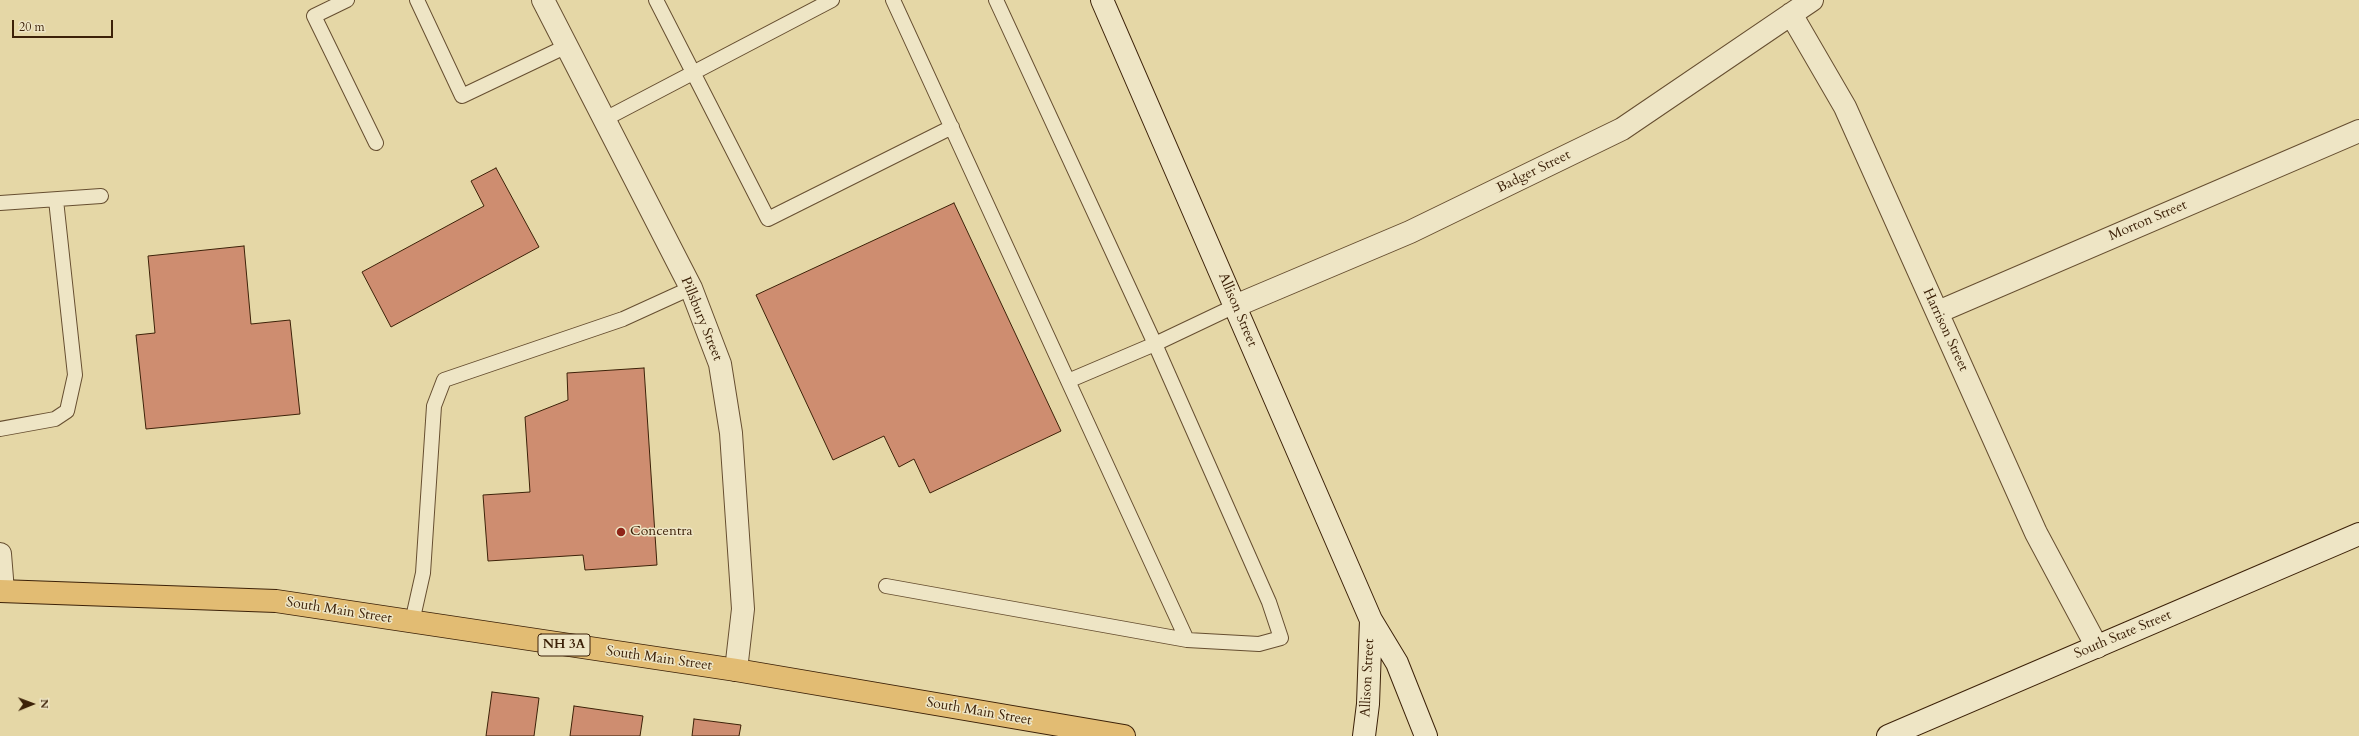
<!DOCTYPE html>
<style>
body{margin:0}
#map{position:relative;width:2359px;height:736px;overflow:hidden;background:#e5d7a6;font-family:Cardo,serif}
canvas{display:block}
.north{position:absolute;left:12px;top:684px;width:40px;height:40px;-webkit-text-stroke:3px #eee5c5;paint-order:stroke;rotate:89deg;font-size:11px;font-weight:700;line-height:16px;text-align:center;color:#3c2108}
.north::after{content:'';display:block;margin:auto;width:14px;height:18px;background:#3c2108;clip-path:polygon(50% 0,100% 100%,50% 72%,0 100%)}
.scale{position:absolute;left:12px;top:20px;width:101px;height:18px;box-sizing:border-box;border:2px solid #3c2108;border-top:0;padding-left:5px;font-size:12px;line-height:14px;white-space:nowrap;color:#3c2108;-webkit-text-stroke:3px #eee5c5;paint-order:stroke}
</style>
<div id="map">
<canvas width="2359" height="736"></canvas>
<div class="north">N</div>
<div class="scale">20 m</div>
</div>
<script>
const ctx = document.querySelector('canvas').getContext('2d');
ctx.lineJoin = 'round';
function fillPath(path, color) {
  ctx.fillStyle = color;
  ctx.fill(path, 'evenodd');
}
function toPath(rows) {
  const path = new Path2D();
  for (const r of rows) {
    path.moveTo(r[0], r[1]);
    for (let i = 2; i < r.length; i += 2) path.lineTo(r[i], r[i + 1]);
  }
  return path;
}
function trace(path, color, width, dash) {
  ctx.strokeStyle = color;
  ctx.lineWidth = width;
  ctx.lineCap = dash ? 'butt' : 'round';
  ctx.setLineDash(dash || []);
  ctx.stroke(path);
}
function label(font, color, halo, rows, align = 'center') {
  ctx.font = font + ' Cardo,serif';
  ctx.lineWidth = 3;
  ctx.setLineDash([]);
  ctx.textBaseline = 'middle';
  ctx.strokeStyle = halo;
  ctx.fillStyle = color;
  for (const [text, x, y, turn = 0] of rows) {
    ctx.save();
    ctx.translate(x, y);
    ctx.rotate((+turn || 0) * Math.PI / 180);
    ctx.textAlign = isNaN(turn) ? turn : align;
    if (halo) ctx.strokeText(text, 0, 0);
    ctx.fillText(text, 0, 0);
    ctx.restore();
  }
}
const building = toPath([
 [496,168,539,247,391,327,362,272,484,206,471,181,496,168],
 [954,203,1061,431,930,493,914,459,899,467,884,436,833,460,756,295,954,203],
 [244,246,251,324,290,320,300,414,146,429,136,335,155,333,148,256,244,246],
 [644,368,657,565,585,570,583,555,488,561,483,495,530,492,525,417,568,400,567,373,644,368],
 [492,692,539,698,534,736,486,736,492,692],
 [574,706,643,716,640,736,570,736,574,706],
 [694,719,741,725,739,736,692,736,694,719]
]);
fillPath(building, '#ce8d70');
trace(building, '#3c2108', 1);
const lane = toPath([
 [347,0,314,16,376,143],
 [417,0,462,96,567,46],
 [656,0,768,219,952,127],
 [893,0,1187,640,1259,644,1281,638,1269,602,1155,344,996,0],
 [605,119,832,0],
 [0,203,101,196],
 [1068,381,1155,344,1235,306],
 [0,429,55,419,67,411,75,375,56,200],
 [886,586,1187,640],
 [412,622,423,573,434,406,444,380,623,319,691,288]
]);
const street = toPath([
 [543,0,691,288,720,364,731,433,743,609,736,670],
 [1791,14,1845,107,2036,533,2097,647],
 [1235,306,1410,232,1622,129,1812,0],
 [1938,312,2359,131],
 [0,554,3,591]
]);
const secondary = toPath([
 [1102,0,1371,620,1397,663,1426,736],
 [1364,736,1368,704,1371,620],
 [1888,736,2359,534]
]);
const primary = toPath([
 [0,591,276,601,736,670,1124,736]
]);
trace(lane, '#664e30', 16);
trace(street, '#664e30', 24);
trace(secondary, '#3c2108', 24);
trace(primary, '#3c2108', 24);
trace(lane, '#eee5c5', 14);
trace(street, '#eee5c5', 22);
trace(secondary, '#eee5c5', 22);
trace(primary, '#e2bc73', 22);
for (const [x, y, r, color] of [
 [621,532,5,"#8f2418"]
]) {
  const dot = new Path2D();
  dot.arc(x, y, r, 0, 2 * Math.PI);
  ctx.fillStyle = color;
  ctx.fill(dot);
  trace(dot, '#eee5c5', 1.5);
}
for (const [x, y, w] of [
 [564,645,52]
]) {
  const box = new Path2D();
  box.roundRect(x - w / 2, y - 11, w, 22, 3);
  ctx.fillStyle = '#eee5c5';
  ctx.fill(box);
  trace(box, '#3c2108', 1);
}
label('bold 13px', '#3c2108', null, [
 ["NH 3A",564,645]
]);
label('14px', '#3c2108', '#eee5c5', [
 ["Badger Street",1534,172,-26],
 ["Morton Street",2148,221,-23],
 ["Allison Street",1237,310,67],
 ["Pillsbury Street",701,319,68],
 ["Harrison Street",1945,330,65],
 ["South Main Street",339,611,9],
 ["South State Street",2123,635,-23],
 ["South Main Street",659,659,8],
 ["Allison Street",1368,678,-87],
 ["South Main Street",979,712,10]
]);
label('14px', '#3c2108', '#eee5c5', [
 ["Concentra",630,532]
], 'left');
</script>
